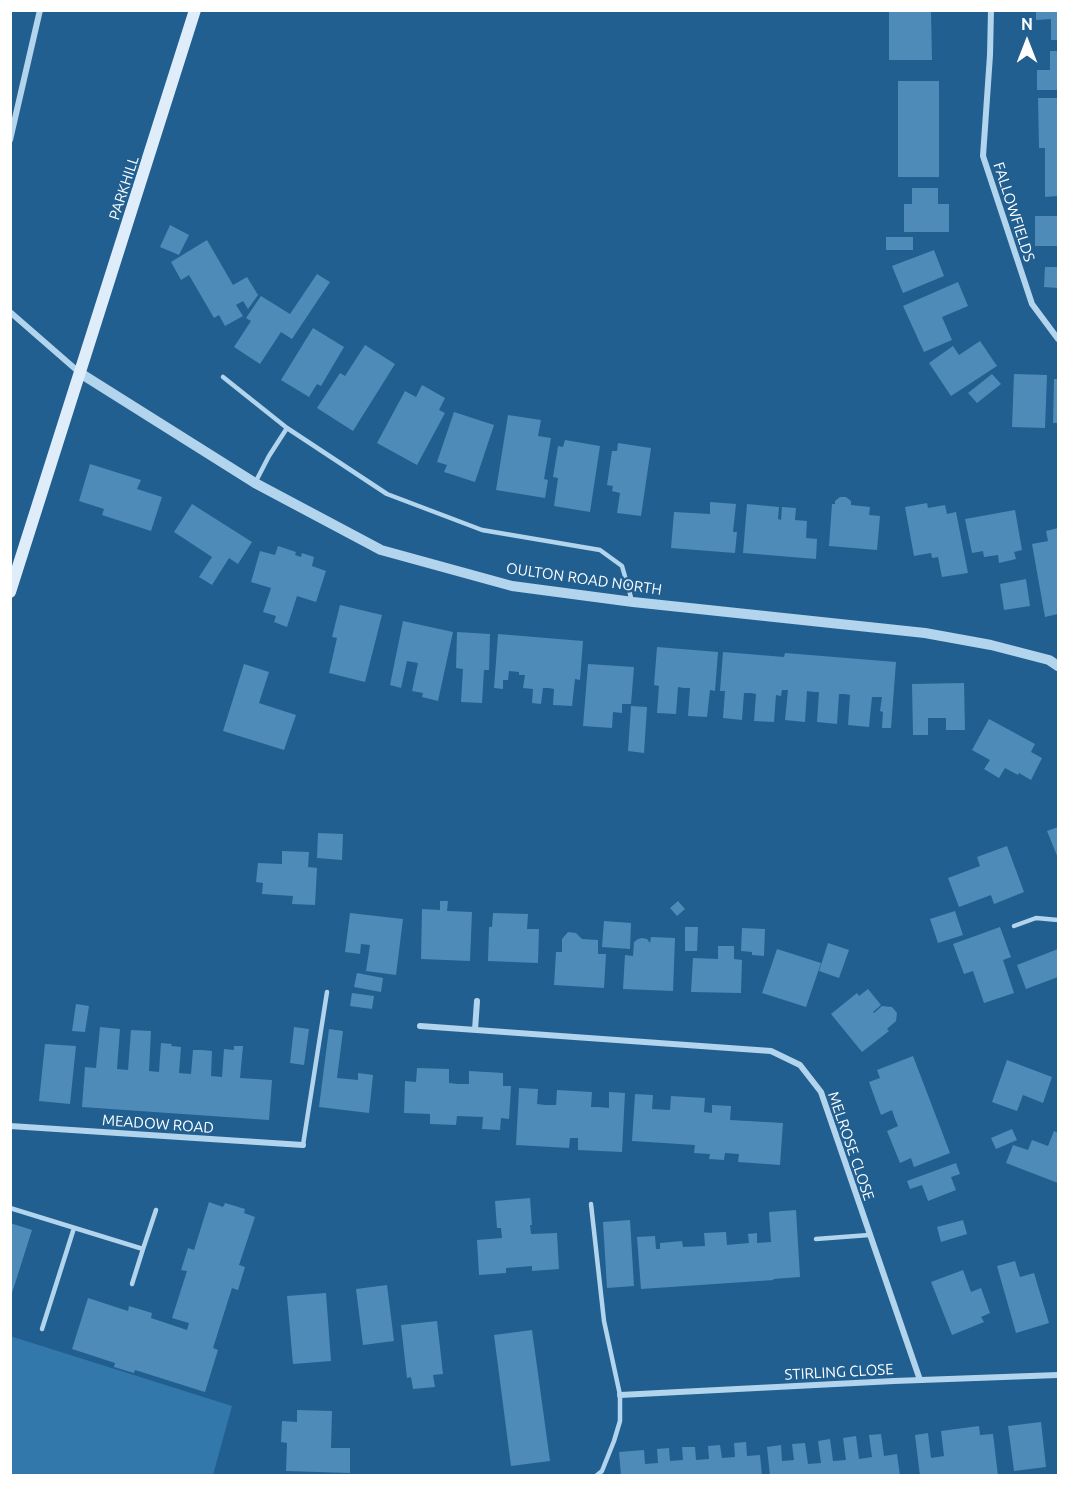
<!DOCTYPE html>
<style>
body{margin:0}
#map{position:relative;width:1069px;height:1486px;overflow:hidden;background:#215f90;font-family:Ubuntu,sans-serif}
canvas{display:block}
.frame{position:absolute;inset:0;border:12px solid #fff;pointer-events:none}
.north{position:absolute;left:997px;top:12px;width:60px;height:60px;-webkit-text-stroke:4px #215f90;paint-order:stroke;rotate:0deg;font-size:16px;font-weight:700;line-height:24px;text-align:center;color:#fff}
.north::after{content:'';display:block;margin:auto;width:21px;height:27px;background:#fff;clip-path:polygon(50% 0,100% 100%,50% 72%,0 100%)}
</style>
<div id="map">
<canvas width="1069" height="1486"></canvas>
<div class="frame"></div>
<div class="north">N</div>
</div>
<script>
const ctx = document.querySelector('canvas').getContext('2d');
ctx.lineJoin = 'round';
function fillPath(path, color) {
  ctx.fillStyle = color;
  ctx.fill(path, 'evenodd');
}
function toPath(rows) {
  const path = new Path2D();
  for (const r of rows) {
    path.moveTo(r[0], r[1]);
    for (let i = 2; i < r.length; i += 2) path.lineTo(r[i], r[i + 1]);
  }
  return path;
}
function trace(path, color, width, dash) {
  ctx.strokeStyle = color;
  ctx.lineWidth = width;
  ctx.lineCap = dash ? 'butt' : 'round';
  ctx.setLineDash(dash || []);
  ctx.stroke(path);
}
function label(font, color, halo, rows, align = 'center') {
  ctx.font = font + ' Ubuntu,sans-serif';
  ctx.lineWidth = 5;
  ctx.setLineDash([]);
  ctx.textBaseline = 'middle';
  ctx.strokeStyle = halo;
  ctx.fillStyle = color;
  for (const [text, x, y, turn = 0] of rows) {
    ctx.save();
    ctx.translate(x, y);
    ctx.rotate((+turn || 0) * Math.PI / 180);
    ctx.textAlign = isNaN(turn) ? turn : align;
    if (halo) ctx.strokeText(text, 0, 0);
    ctx.fillText(text, 0, 0);
    ctx.restore();
  }
}
fillPath(toPath([
 [10,1336,232,1406,213,1475,11,1475]
]), '#3278ab');
fillPath(toPath([
 [889,10,931,10,932,60,889,60],
 [1036,10,1058,10,1058,40,1051,40,1051,19,1036,20],
 [1050,51,1058,51,1058,90,1037,90,1037,70,1050,70],
 [898,81,939,81,939,177,898,177],
 [1038,98,1058,98,1058,196,1045,197,1045,148,1039,148],
 [912,188,938,188,938,204,949,204,949,232,904,232,904,204,912,204],
 [1035,216,1058,216,1058,246,1035,246],
 [170,225,189,235,179,255,160,247],
 [886,237,913,237,913,250,886,250],
 [207,240,233,285,247,277,258,295,248,309,243,301,236,305,243,316,225,326,219,315,214,318,189,275,181,280,171,262],
 [934,250,944,276,903,293,892,266],
 [1045,267,1058,267,1058,288,1044,287],
 [317,274,330,282,292,339,281,332,260,364,234,347,251,321,246,318,261,296,290,314],
 [958,282,968,306,942,317,952,340,924,352,903,306],
 [313,328,344,347,321,386,317,384,309,397,281,380],
 [980,341,997,366,951,396,929,363,953,346,959,355],
 [365,345,395,364,353,431,317,408,340,373,345,376],
 [992,374,1001,384,977,403,968,393],
 [1014,374,1047,375,1045,428,1012,427],
 [1054,379,1058,379,1058,423,1053,423],
 [422,385,445,398,439,410,445,413,417,465,377,443,405,391,416,397],
 [454,412,494,425,475,482,444,472,447,465,437,462],
 [508,415,541,420,538,436,551,438,544,479,548,480,545,498,496,490],
 [565,440,600,446,590,512,554,506,558,478,553,477,558,446,563,447],
 [618,443,651,448,641,516,617,513,620,493,612,491,613,486,607,485,612,451,617,451],
 [90,464,141,480,137,489,162,497,151,531,102,515,104,509,79,501],
 [840,497,846,497,851,501,851,505,870,507,869,515,880,516,877,550,829,546,832,504,835,504,835,501],
 [710,502,736,504,733,532,737,532,735,553,671,548,674,512,710,514],
 [927,503,928,508,945,505,947,514,956,512,968,573,942,577,938,557,932,558,931,553,914,556,905,507],
 [192,504,252,542,238,564,229,558,212,585,199,577,212,557,174,532],
 [747,504,779,507,778,519,781,520,782,507,796,508,795,520,807,521,806,538,817,539,816,559,743,553],
 [1015,510,1022,550,1014,552,1016,559,999,563,998,555,984,557,983,551,972,553,965,519],
 [1058,528,1058,614,1045,617,1032,544,1048,541,1046,531],
 [278,546,296,552,295,555,301,557,302,553,314,557,312,566,326,571,316,602,297,596,287,627,274,622,276,616,263,612,271,588,251,582,260,551,275,555],
 [1026,579,1030,606,1004,610,1000,584],
 [340,605,382,615,365,682,329,673,337,638,332,637],
 [403,621,453,632,438,701,422,697,423,693,412,691,418,663,407,661,401,688,390,685],
 [457,632,490,634,489,670,484,670,482,703,461,702,463,669,456,668],
 [498,634,583,641,580,680,575,679,572,706,553,705,554,689,549,688,543,688,541,704,532,703,533,689,523,688,525,675,519,675,519,672,509,671,508,680,503,680,503,689,494,688],
 [657,647,718,652,715,691,710,690,707,717,688,716,690,688,684,688,678,687,676,714,657,713,659,686,654,685],
 [723,652,784,657,785,653,896,662,891,728,882,728,883,712,880,711,882,697,872,697,869,727,848,725,850,695,845,694,839,694,837,724,817,722,819,692,814,692,807,691,805,722,785,720,788,690,782,690,781,696,776,695,774,722,754,721,756,694,751,693,744,693,742,720,723,718,725,691,720,691],
 [244,664,269,672,259,703,296,715,284,750,223,731],
 [588,664,634,667,631,704,622,704,622,713,613,712,612,728,583,726],
 [964,683,965,730,946,730,946,718,928,718,928,735,913,735,912,684],
 [631,706,647,707,644,753,628,751],
 [989,719,1035,744,1031,752,1042,758,1031,780,1019,773,1018,775,1005,768,999,778,984,769,990,760,972,750],
 [1058,827,1058,858,1047,831],
 [318,833,343,834,342,860,317,858],
 [1007,846,1024,892,994,904,991,895,959,907,948,878,980,866,977,857],
 [282,851,309,852,308,867,317,868,315,905,292,904,293,896,262,894,263,883,256,882,258,863,282,864],
 [440,901,448,901,447,911,472,912,470,961,421,959,422,909,440,910],
 [678,901,685,909,677,916,670,908],
 [955,911,963,935,938,943,930,919],
 [350,913,403,919,396,975,366,971,370,945,361,944,360,954,345,952],
 [493,913,528,914,527,929,539,929,538,963,488,961,489,927,492,927],
 [604,921,631,923,630,949,602,947],
 [685,927,698,927,697,951,685,951],
 [1000,927,1011,957,1003,960,1014,993,984,1003,973,971,964,974,953,944],
 [742,928,765,929,764,956,752,955,752,952,741,951],
 [568,932,576,933,582,939,598,940,598,954,606,954,604,988,554,985,556,952,562,952,562,939],
 [651,937,675,938,673,991,623,989,625,955,633,956,634,942,638,939,642,938,647,939,650,943],
 [828,943,849,950,839,978,819,971],
 [718,946,734,946,734,959,742,960,741,993,691,992,693,958,718,959],
 [777,949,821,963,806,1007,762,993],
 [1058,949,1058,977,1026,989,1017,965],
 [357,973,383,978,381,992,354,987],
 [868,989,881,1005,873,1012,874,1013,882,1006,892,1007,897,1013,896,1021,887,1029,889,1031,862,1052,831,1014,857,993,859,996],
 [352,993,374,996,372,1009,350,1006],
 [76,1004,89,1006,85,1032,72,1031],
 [100,1027,120,1029,117,1069,128,1070,131,1030,151,1031,149,1071,159,1072,161,1043,172,1044,171,1046,181,1047,179,1073,191,1074,193,1050,202,1050,212,1051,211,1076,222,1077,224,1049,234,1050,234,1046,243,1046,240,1078,272,1080,269,1120,82,1107,85,1067,96,1068],
 [294,1027,309,1029,304,1065,290,1063],
 [329,1029,343,1031,337,1078,358,1080,358,1073,373,1075,369,1113,319,1107],
 [45,1044,76,1046,70,1104,39,1101],
 [913,1056,950,1153,914,1167,911,1158,900,1163,887,1131,898,1126,895,1119,892,1110,881,1115,869,1082,880,1078,877,1070],
 [1007,1060,1052,1077,1043,1103,1023,1095,1017,1111,992,1102],
 [417,1068,449,1069,449,1083,458,1084,469,1084,469,1071,503,1073,503,1086,511,1086,509,1119,501,1118,500,1130,482,1129,483,1117,457,1116,456,1125,430,1124,430,1114,404,1113,405,1081,416,1082],
 [519,1088,538,1089,537,1104,545,1105,556,1105,557,1090,592,1092,591,1107,598,1107,609,1108,609,1092,625,1093,622,1152,578,1150,578,1138,570,1138,569,1148,516,1145],
 [635,1094,653,1095,652,1109,670,1110,671,1096,705,1098,704,1112,712,1113,712,1105,731,1106,730,1120,783,1123,780,1165,738,1162,739,1154,725,1153,724,1160,709,1159,710,1154,694,1153,695,1145,632,1141],
 [1012,1129,1017,1140,996,1149,991,1138],
 [1054,1131,1058,1133,1058,1183,1006,1163,1013,1145,1028,1150,1032,1140,1048,1146],
 [956,1163,960,1174,951,1177,956,1190,928,1201,922,1185,910,1189,907,1181],
 [530,1198,532,1225,530,1225,531,1234,557,1233,559,1269,532,1271,532,1266,506,1268,506,1273,479,1275,477,1240,502,1238,501,1228,497,1228,495,1201],
 [209,1202,223,1207,225,1203,245,1209,244,1213,255,1217,239,1265,245,1267,238,1290,232,1288,213,1348,218,1350,205,1392,135,1370,134,1373,114,1367,115,1363,72,1349,88,1298,128,1311,129,1306,152,1313,151,1318,187,1330,189,1323,172,1318,187,1271,181,1270,188,1248,194,1250],
 [796,1210,800,1277,773,1279,774,1280,641,1289,637,1237,655,1236,656,1249,660,1249,660,1243,682,1241,683,1247,705,1246,704,1233,726,1232,727,1245,749,1243,748,1234,757,1233,757,1243,771,1242,769,1212],
 [630,1220,634,1286,607,1288,603,1222],
 [963,1220,967,1234,941,1242,937,1227],
 [10,1223,32,1230,11,1296,10,1296],
 [1015,1261,1020,1277,1034,1273,1049,1323,1016,1333,997,1266],
 [963,1270,971,1292,981,1288,990,1313,981,1317,984,1322,952,1335,931,1282],
 [387,1285,394,1341,363,1345,356,1289],
 [326,1293,331,1361,293,1364,287,1296],
 [437,1321,443,1374,433,1375,435,1387,413,1389,411,1377,407,1378,401,1325],
 [532,1330,550,1461,511,1466,494,1335],
 [297,1410,332,1411,331,1448,350,1448,350,1473,286,1471,287,1443,281,1442,282,1421,297,1422],
 [1041,1422,1046,1467,1014,1471,1008,1426],
 [979,1426,980,1435,993,1434,998,1476,920,1476,915,1435,928,1433,931,1458,944,1456,941,1431],
 [881,1434,884,1456,897,1454,900,1476,770,1476,767,1447,781,1445,782,1461,794,1460,792,1444,805,1443,808,1464,821,1463,818,1441,830,1439,833,1461,846,1460,843,1438,856,1436,859,1459,872,1457,869,1435],
 [746,1442,747,1456,760,1455,762,1476,621,1476,619,1452,644,1450,645,1464,658,1463,657,1449,669,1448,670,1461,683,1460,682,1447,695,1447,696,1460,709,1459,708,1446,720,1445,722,1458,735,1457,734,1443]
]), '#4e8bb8');
trace(toPath([
 [223,377,287,428,387,494,482,530,600,550,622,566,632,601],
 [255,483,269,456,287,428],
 [1014,926,1036,918,1058,920],
 [303,1145,327,992],
 [591,1204,604,1321,620,1395,620,1421,614,1441,602,1471,596,1476],
 [10,1208,143,1249,156,1210],
 [816,1239,869,1235],
 [132,1284,143,1249],
 [42,1329,74,1228]
]), '#b2d4ec', 4.5);
trace(toPath([
 [991,10,990,55,983,156,1032,304,1058,339],
 [10,140,40,10],
 [10,312,80,373],
 [420,1026,771,1051,800,1065,821,1092,920,1380],
 [475,1030,477,1001],
 [10,1126,303,1145],
 [620,1395,894,1381,1058,1375]
]), '#b2d4ec', 6);
trace(toPath([
 [80,373,255,483,381,550,512,586,633,602,925,633,991,645,1049,660,1058,666]
]), '#b2d4ec', 10);
trace(toPath([
 [10,592,195,10]
]), '#deedf9', 12);
label('15px', '#fff', '#215f90', [
 ["PARKHILL",124,188,-72],
 ["FALLOWFIELDS",1014,212,72],
 ["OULTON ROAD NORTH",584,579,8],
 ["MEADOW ROAD",158,1124,4],
 ["MELROSE CLOSE",851,1146,71],
 ["STIRLING CLOSE",839,1372,-3]
]);
</script>
